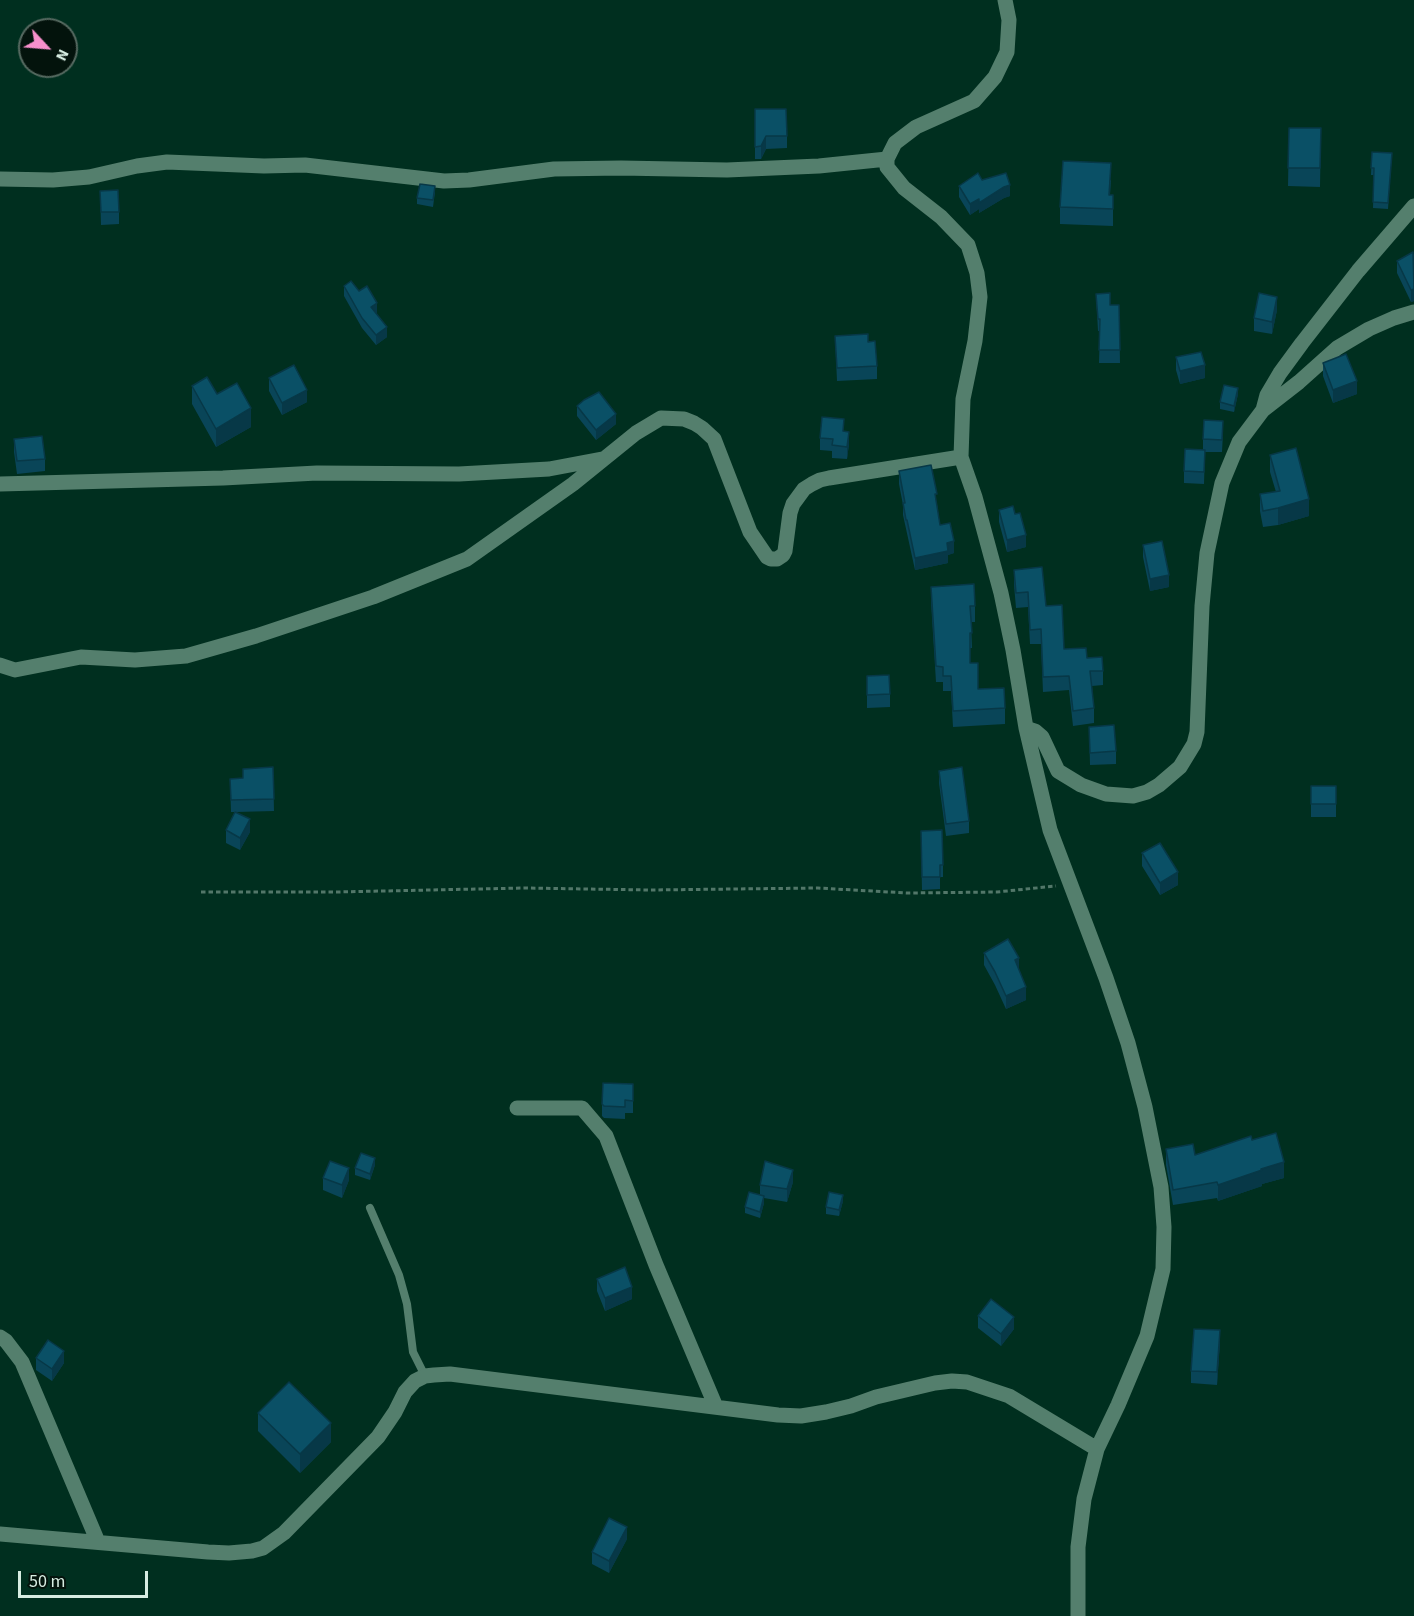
<!DOCTYPE html>
<style>
body{margin:0}
#map{position:relative;width:1414px;height:1616px;overflow:hidden;background:#002f1f;font-family:"Source Sans 3",sans-serif}
canvas{display:block}
.north{position:absolute;left:18px;top:18px;width:60px;height:60px;box-sizing:border-box;background:#03130c;border:2px solid #576a61;border-radius:50%;rotate:116deg;font-size:16px;font-weight:700;line-height:24px;text-align:center;color:#d6ece1}
.north::after{content:'';display:block;margin:auto;width:21px;height:27px;background:#f890cc;clip-path:polygon(50% 0,100% 100%,50% 72%,0 100%)}
.scale{position:absolute;left:18px;top:1571px;width:130px;height:27px;box-sizing:border-box;border:3px solid #d6ece1;border-top:0;padding-left:8px;font-size:18px;line-height:21px;white-space:nowrap;color:#d6ece1;-webkit-text-stroke:4px #03130c;paint-order:stroke}
</style>
<div id="map">
<canvas width="1414" height="1616"></canvas>
<div class="north">N</div>
<div class="scale">50 m</div>
</div>
<script>
const ctx = document.querySelector('canvas').getContext('2d');
ctx.lineJoin = 'round';
function toPath(rows) {
  const path = new Path2D();
  for (const r of rows) {
    path.moveTo(r[0], r[1]);
    for (let i = 2; i < r.length; i += 2) path.lineTo(r[i], r[i + 1]);
  }
  return path;
}
function trace(path, color, width, dash) {
  ctx.strokeStyle = color;
  ctx.lineWidth = width;
  ctx.lineCap = dash ? 'butt' : 'round';
  ctx.setLineDash(dash || []);
  ctx.stroke(path);
}
function fillPath(path, color) {
  ctx.fillStyle = color;
  ctx.fill(path, 'evenodd');
}
trace(toPath([
 [201,892,336,892,525,888,650,890,818,888,908,893,997,892,1056,886]
]), '#527769', 3, [4.5, 3]);
trace(toPath([
 [370,1208,399,1275,407,1304,413,1352,425,1376]
]), '#547f6d', 8);
trace(toPath([
 [1005,0,1009,20,1007,52,995,77,974,101,916,127,895,143,887,159,887,167,904,188,941,217,968,245,977,273,980,297,975,341,963,399,961,457,975,497,1001,593,1013,650,1026,728,1050,830,1106,978,1128,1043,1145,1107,1161,1187,1164,1227,1163,1269,1147,1336,1118,1405,1097,1449,1084,1499,1078,1547,1078,1616],
 [0,179,53,180,89,177,137,166,167,162,264,166,305,165,444,181,469,180,554,169,621,168,727,170,819,166,887,159],
 [1263,410,1299,382,1337,348,1369,329,1394,318,1414,312],
 [0,484,223,478,317,473,459,474,549,469,602,459],
 [0,665,15,670,81,657,135,660,186,656,256,636,373,597,467,559,573,484,636,433,661,418,684,419,694,423,702,428,714,439,750,532,767,557,771,559,777,559,783,555,785,551,790,513,793,504,804,489,812,484,820,480,829,478,961,457],
 [1026,728,1035,731,1042,737,1058,771,1081,785,1106,794,1133,796,1147,792,1159,785,1180,767,1194,744,1197,732,1202,606,1207,553,1222,483,1239,442,1263,410,1267,395,1280,373,1302,343,1358,271,1414,206],
 [517,1108,582,1108,606,1136,656,1265,716,1407],
 [0,1337,6,1341,22,1362,98,1542],
 [0,1534,208,1552,229,1553,252,1551,263,1548,284,1533,378,1437,395,1412,405,1392,415,1381,425,1376,434,1375,450,1374,778,1415,801,1416,826,1412,851,1406,876,1397,935,1383,952,1381,967,1382,1009,1396,1097,1449]
]), '#547f6d', 15);
fillPath(toPath([
 [755,109,787,136,787,148,766,149,761,159,755,159],
 [1289,128,1321,128,1320,187,1288,186],
 [1372,152,1392,153,1388,209,1373,208,1374,175,1371,175],
 [982,180,1010,196,1004,198,979,213,979,209,970,215,959,197,959,186],
 [1111,180,1110,195,1113,195,1113,226,1060,224,1060,207],
 [100,191,119,212,119,224,101,225],
 [435,192,433,207,417,204,417,198],
 [1414,254,1414,301,1411,302,1397,273,1397,261],
 [344,286,359,291,377,313,376,313,387,337,376,345,362,328,344,296],
 [1096,294,1110,305,1119,305,1120,363,1099,363,1100,331,1098,331],
 [1277,310,1272,334,1254,331,1254,318],
 [835,336,868,342,877,366,877,379,837,381],
 [1176,357,1205,378,1180,384,1176,370],
 [1323,363,1357,394,1333,403,1323,376],
 [269,378,307,402,282,415,269,391],
 [192,386,217,394,251,427,216,447,192,404],
 [1238,394,1234,412,1220,409,1220,402],
 [577,406,616,424,596,440,577,416],
 [844,431,849,444,847,459,832,458,832,451,820,450,820,438],
 [1223,433,1222,452,1205,452,1204,484,1184,483,1184,471,1203,450,1203,439],
 [14,439,45,459,45,471,17,474,14,452],
 [1270,455,1309,516,1278,525,1263,527,1260,511,1260,494,1276,492,1270,472],
 [899,471,937,504,940,525,954,553,948,555,948,563,915,570,903,515,903,505,899,484],
 [999,510,1026,547,1007,552,999,522],
 [1143,545,1169,587,1150,591,1143,557],
 [1014,570,1046,606,1064,649,1087,658,1103,671,1103,685,1092,686,1094,708,1094,723,1073,726,1069,690,1043,692,1041,644,1030,644,1028,607,1016,608,1014,585],
 [931,587,975,606,975,622,971,622,972,648,970,648,970,663,978,689,1005,708,1005,724,953,727,951,691,943,691,943,682,936,682,931,602],
 [867,676,890,694,890,707,867,708],
 [1089,727,1116,751,1116,764,1090,765],
 [273,767,274,811,236,812,250,832,240,850,226,843,226,830,235,812,231,812,230,779,243,778],
 [939,771,969,821,969,833,946,836,939,783],
 [1311,786,1336,786,1336,817,1311,817],
 [921,843,943,865,943,877,940,877,940,889,922,890],
 [1142,853,1178,885,1160,895,1142,866],
 [984,953,1019,970,1026,1000,1006,1009,995,985,984,965],
 [633,1097,633,1113,625,1113,625,1119,604,1118,602,1116,602,1104],
 [1252,1140,1284,1178,1262,1184,1262,1186,1218,1201,1217,1198,1173,1205,1166,1165,1166,1149,1195,1155],
 [375,1165,370,1180,355,1175,355,1168],
 [323,1178,349,1180,342,1198,323,1190],
 [793,1182,787,1202,764,1198,764,1203,760,1218,745,1213,745,1207,760,1195,760,1185],
 [843,1201,839,1216,826,1214,826,1207],
 [597,1279,632,1299,605,1311,597,1291],
 [978,1316,1014,1329,1001,1346,978,1328],
 [1220,1342,1217,1385,1191,1383,1191,1371],
 [36,1358,64,1363,52,1381,36,1370],
 [258,1413,331,1442,300,1473,258,1431],
 [627,1539,609,1573,592,1564,592,1552]
]), '#094558');
fillPath(toPath([
 [766,136,766,149,761,159,761,146],
 [1010,185,1010,196,1004,198,979,213,979,203,1004,187],
 [979,199,979,209,970,215,970,204],
 [1414,289,1414,301,1411,302,1411,290],
 [1277,297,1277,310,1272,334,1272,322],
 [377,303,377,313,371,317,371,307],
 [387,327,387,337,376,345,376,335],
 [1205,365,1205,378,1180,384,1180,371],
 [1357,381,1357,394,1333,403,1333,390],
 [1238,388,1238,394,1234,412,1234,406],
 [307,390,307,402,282,415,282,403],
 [251,408,251,427,216,447,216,429],
 [616,414,616,424,596,440,596,430],
 [849,432,849,444,847,459,847,447],
 [1309,499,1309,516,1278,525,1278,508],
 [1026,535,1026,547,1007,552,1007,540],
 [954,541,954,553,948,555,948,563,915,570,915,558,947,543],
 [1169,575,1169,587,1150,591,1150,579],
 [250,819,250,832,240,850,240,838],
 [1178,872,1178,885,1160,895,1160,883],
 [1019,958,1019,970,1015,960],
 [1026,987,1026,1000,1006,1009,1006,996],
 [375,1158,375,1165,370,1180,370,1174],
 [1284,1162,1284,1178,1262,1184,1262,1186,1218,1201,1218,1185,1261,1169],
 [349,1168,349,1180,342,1198,342,1185],
 [793,1170,793,1182,787,1202,787,1189],
 [843,1195,843,1201,839,1216,839,1210],
 [764,1196,764,1203,760,1218,760,1212],
 [632,1287,632,1299,605,1311,605,1298],
 [1014,1317,1014,1329,1001,1346,1001,1334],
 [1220,1330,1220,1342,1217,1385,1217,1372],
 [64,1351,64,1363,52,1381,52,1369],
 [331,1423,331,1442,300,1473,300,1454],
 [627,1527,627,1539,609,1573,609,1561]
]), '#073847');
const building = toPath([
 [755,109,786,109,787,136,766,136,761,146,755,147,755,109],
 [1289,128,1321,128,1320,168,1288,168,1289,128],
 [1372,152,1392,153,1388,203,1373,202,1374,168,1371,168,1372,152],
 [1063,161,1111,163,1109,195,1113,195,1113,209,1060,207,1063,161],
 [978,173,982,180,1006,173,1010,185,1004,187,979,203,979,199,970,204,959,186,978,173],
 [420,184,435,186,433,200,417,198,420,184],
 [118,190,119,212,101,212,100,191,118,190],
 [1413,252,1414,289,1411,290,1397,261,1413,252],
 [351,281,359,291,367,286,377,303,371,307,387,327,376,335,362,318,344,286,351,281],
 [1110,293,1110,305,1119,305,1120,350,1099,350,1100,319,1098,319,1096,294,1110,293],
 [1259,293,1277,297,1272,322,1254,318,1259,293],
 [868,334,868,342,875,341,877,366,837,368,835,336,868,334],
 [1201,352,1205,365,1180,371,1176,357,1201,352],
 [1346,354,1357,381,1333,390,1323,363,1346,354],
 [294,365,307,390,282,403,269,378,294,365],
 [207,377,217,394,237,383,251,408,216,429,192,386,207,377],
 [1224,385,1238,388,1234,406,1220,402,1224,385],
 [599,392,616,414,596,430,577,406,584,400,599,392],
 [822,417,844,419,843,431,849,432,847,447,832,445,833,439,820,438,822,417],
 [1204,420,1223,421,1222,440,1203,439,1204,420],
 [42,436,45,459,17,461,14,439,42,436],
 [1296,448,1309,499,1278,508,1263,511,1260,494,1280,491,1270,455,1296,448],
 [1185,449,1205,450,1204,472,1184,471,1185,449],
 [931,465,937,494,935,494,940,525,950,523,954,541,947,543,948,551,915,558,907,520,906,520,903,503,905,503,899,471,931,465],
 [1013,506,1015,514,1020,513,1026,535,1007,540,999,510,1013,506],
 [1162,541,1169,575,1150,579,1143,545,1162,541],
 [1042,567,1046,606,1062,605,1064,649,1086,648,1087,658,1102,657,1103,671,1090,671,1094,708,1073,711,1069,676,1043,677,1041,629,1030,630,1028,592,1016,593,1014,570,1042,567],
 [974,584,975,606,970,606,972,633,970,633,970,663,978,663,978,689,1004,688,1005,708,953,711,951,676,943,676,943,667,936,666,931,587,974,584],
 [889,675,890,694,867,695,867,676,889,675],
 [1114,725,1116,751,1090,753,1089,727,1114,725],
 [273,767,274,799,231,800,230,779,243,778,243,769,273,767],
 [962,767,969,821,946,824,939,771,962,767],
 [1311,786,1336,786,1336,804,1311,804,1311,786],
 [235,812,250,819,240,838,226,830,235,812],
 [942,830,943,865,940,865,940,877,922,877,921,831,942,830],
 [1160,843,1178,872,1160,883,1142,853,1160,843],
 [1008,939,1019,958,1015,960,1026,987,1006,996,995,972,984,953,1008,939],
 [603,1083,633,1084,633,1101,625,1100,625,1107,604,1106,602,1104,603,1083],
 [1276,1133,1284,1162,1261,1169,1262,1170,1218,1185,1217,1182,1173,1190,1166,1149,1193,1144,1195,1155,1251,1136,1252,1140,1276,1133],
 [361,1153,375,1158,370,1174,355,1168,361,1153],
 [330,1161,349,1168,342,1185,323,1178,330,1161],
 [765,1161,793,1170,787,1189,760,1185,765,1161],
 [749,1192,764,1196,760,1212,745,1207,749,1192],
 [829,1192,843,1195,839,1210,826,1207,829,1192],
 [625,1267,632,1287,605,1298,597,1279,625,1267],
 [991,1299,1014,1317,1001,1334,978,1316,991,1299],
 [1194,1329,1220,1330,1217,1372,1191,1371,1194,1329],
 [48,1340,64,1351,52,1369,36,1358,48,1340],
 [289,1382,331,1423,300,1454,258,1413,289,1382],
 [609,1518,627,1527,609,1561,592,1552,609,1518]
]);
fillPath(building, '#0a5066');
trace(building, '#073847', 1.5);
</script>
